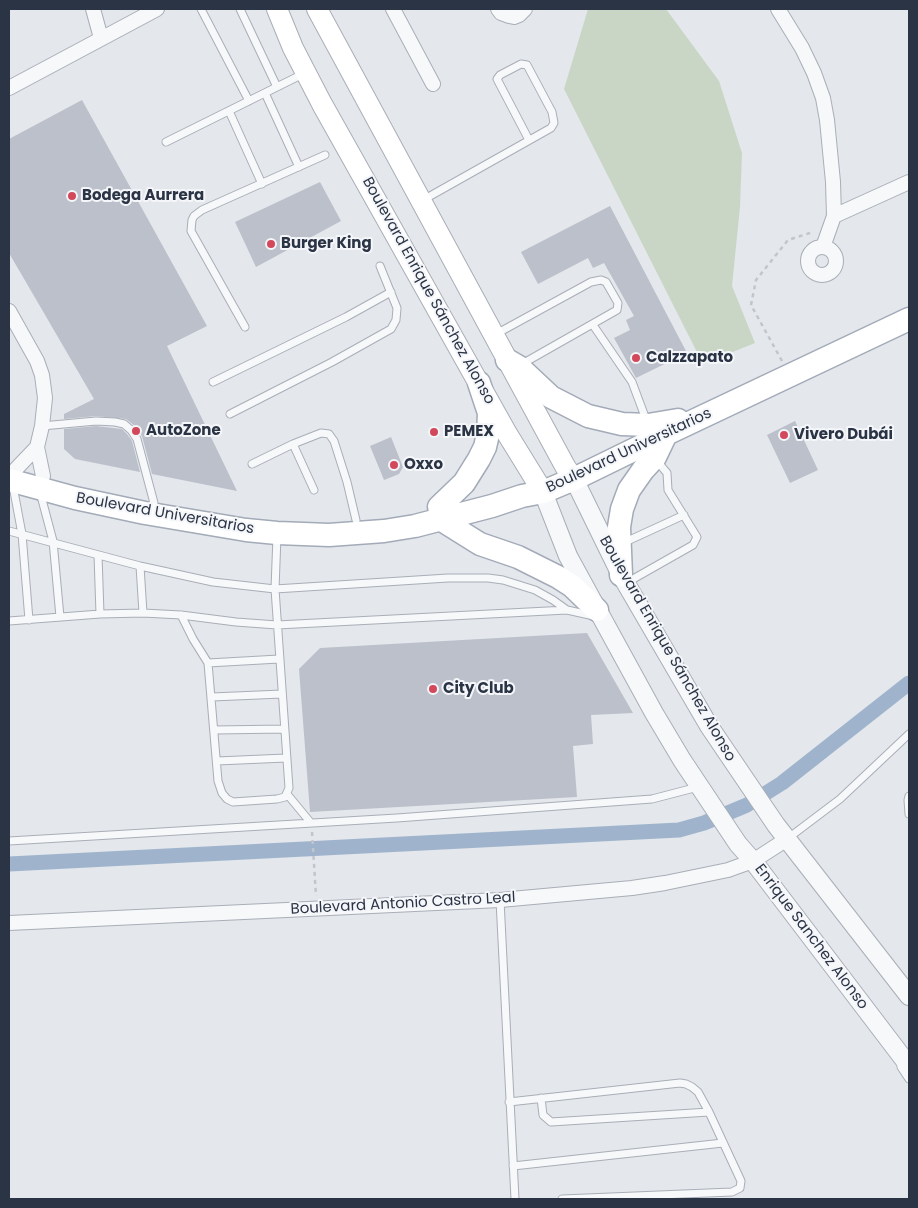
<!DOCTYPE html>
<meta charset="utf-8">
<style>
body{margin:0}
#map{position:relative;width:918px;height:1208px;overflow:hidden;background:#e4e7ec;font-family:Poppins,sans-serif}
canvas{display:block}
.frame{position:absolute;inset:0;border:10px solid #2b3445;pointer-events:none}
</style>
<div id="map">
<canvas width="918" height="1208"></canvas>
<div class="frame"></div>
</div>
<script>
const ctx = document.querySelector('canvas').getContext('2d');
ctx.lineJoin = 'round';
function fillPath(path, color) {
  ctx.fillStyle = color;
  ctx.fill(path, 'evenodd');
}
function toPath(rows) {
  const path = new Path2D();
  for (const r of rows) {
    if (r.length === 3) {
      path.moveTo(r[0] + r[2], r[1]);
      path.arc(r[0], r[1], r[2], 0, 2 * Math.PI);
      continue;
    }
    path.moveTo(r[0], r[1]);
    for (let i = 2; i < r.length; i += 2) path.lineTo(r[i], r[i + 1]);
  }
  return path;
}
function trace(path, color, width, dash) {
  ctx.strokeStyle = color;
  ctx.lineWidth = width;
  ctx.lineCap = dash ? 'butt' : 'round';
  ctx.setLineDash(dash || []);
  ctx.stroke(path);
}
function label(font, color, halo, rows, align = 'center') {
  ctx.font = font + ' Poppins,sans-serif';
  ctx.lineWidth = 4;
  ctx.setLineDash([]);
  ctx.textBaseline = 'middle';
  ctx.strokeStyle = halo;
  ctx.fillStyle = color;
  for (const [text, x, y, turn = 0] of rows) {
    ctx.save();
    ctx.translate(x, y);
    ctx.rotate((+turn || 0) * Math.PI / 180);
    ctx.textAlign = isNaN(turn) ? turn : align;
    if (halo) ctx.strokeText(text, 0, 0);
    ctx.fillText(text, 0, 0);
    ctx.restore();
  }
}
fillPath(toPath([
 [588,9,666,9,719,81,742,153,740,207,732,286,755,343,703,364,564,89]
]), '#c9d6c5');
trace(toPath([
 [9,864,679,830,704,823,747,805,782,783,909,683]
]), '#9fb4cc', 15);
fillPath(toPath([
 [82,100,207,326,167,346,237,491,152,474,142,436,135,426,126,419,96,416,64,419,64,414,94,399,9,253,9,139],
 [320,182,341,221,256,267,235,222],
 [610,206,687,353,636,378,614,338,630,330,626,320,634,316,604,263,593,268,588,258,538,284,521,252],
 [795,421,818,470,790,483,767,435],
 [96,426,122,429,127,434,132,441,140,472,75,459,64,449,64,429],
 [391,437,403,467,399,474,384,480,370,446],
 [587,633,633,713,591,715,593,744,573,746,577,797,310,812,299,669,320,648]
]), '#bbc0ca');
const service = toPath([
 [201,9,249,101],
 [240,9,277,87],
 [265,93,299,167],
 [229,111,262,184],
 [166,142,305,73],
 [423,200,551,128,554,123,552,112,527,65,521,64,500,75,497,79,529,140],
 [593,325,632,382,647,422],
 [245,327,191,231,192,220,194,216,202,210,325,155],
 [496,334,591,282,601,280,606,282,618,303,617,310,522,364],
 [213,382,346,317,391,292],
 [230,414,332,362,391,329,396,320,397,308,380,266],
 [42,426,96,421,115,422,124,424,131,430,137,439,154,503],
 [252,464,293,444],
 [13,486,22,534,29,620],
 [314,490,293,444,321,433,329,434,334,441,347,482,356,520],
 [40,492,53,541,60,617],
 [9,531,140,566,213,582,275,589,448,578,488,578,503,580,535,590,553,600,567,610,277,625,236,622,181,615,143,613,100,614,9,621],
 [623,543,684,515],
 [98,555,100,614],
 [140,566,143,613],
 [626,583,693,545,697,537,668,490,667,473,657,461],
 [567,610,594,616],
 [181,615,193,639,208,663,218,781,222,793,227,799,233,802,277,799,285,797,289,788,275,589,277,536],
 [208,663,279,659],
 [212,697,282,694],
 [215,730,284,729],
 [217,761,286,758],
 [287,794,311,823],
 [909,796,908,800,909,814],
 [787,839,840,799,909,734],
 [9,841,397,818,652,799,698,787],
 [500,900,515,1199],
 [901,1067,909,1079],
 [541,1098,543,1115,551,1122,709,1112,741,1181,740,1188,732,1192,562,1199],
 [509,1102,680,1083,686,1084,692,1087,698,1092,709,1112],
 [513,1166,723,1143]
]);
const minor = toPath([
 [93,9,101,38],
 [393,9,433,84],
 [498,9,501,13,509,16,514,17,519,15,525,9],
 [778,9,802,48,814,73,823,98,827,120,833,182,834,216,823,247],
 [9,88,157,9],
 [834,216,909,182],
 [822,261,14],
 [9,311,37,361,42,375,45,398,42,426,37,447,16,469,12,481],
 [37,447,43,476,39,488],
 [9,923,500,900,632,888,665,883,728,870,753,861,787,839]
]);
const tertiary = toPath([
 [574,479,621,575,709,726,776,825,909,996],
 [543,492,568,556,654,713,682,760,738,844,753,861,909,1066]
]);
const secondary = toPath([
 [277,9,293,48,322,104,506,432,543,492],
 [317,9,566,468,574,479]
]);
const primary = toPath([
 [507,360,519,367,551,397,588,416,622,424,648,425,678,420],
 [9,480,75,498,145,513,246,530,277,533,329,535,384,531,415,526,492,506,522,496,543,492,574,479,666,434,909,319],
 [439,507,464,483,479,459,485,447,488,434,489,413,479,383],
 [440,519,480,544,518,557,558,577,572,586,597,610],
 [621,575,619,527,622,509,629,490,643,470,655,457,666,434]
]);
trace(service, '#a9aeb7', 9);
trace(minor, '#a9aeb7', 16);
trace(tertiary, '#a9aeb7', 20);
trace(secondary, '#a9aeb7', 22);
trace(primary, '#a3abb8', 25);
trace(toPath([
 [782,361,751,305,756,280,788,240,813,232],
 [312,832,316,896]
]), '#c2c5cb', 2.5, [4, 4]);
trace(service, '#f7f8fa', 7);
trace(minor, '#f7f8fa', 14);
trace(tertiary, '#f7f8fa', 18);
trace(secondary, '#fff', 20);
trace(primary, '#fff', 22);
for (const [x, y, r, color] of [
 [72,196,5,"#d1495b"],
 [271,244,5,"#d1495b"],
 [636,358,5,"#d1495b"],
 [136,431,5,"#d1495b"],
 [434,432,5,"#d1495b"],
 [784,435,5,"#d1495b"],
 [394,465,5,"#d1495b"],
 [433,689,5,"#d1495b"]
]) {
  const dot = new Path2D();
  dot.arc(x, y, r, 0, 2 * Math.PI);
  ctx.fillStyle = color;
  ctx.fill(dot);
  trace(dot, '#f4f6f9', 2);
}
label('bold 15px', '#2b3445', '#f4f6f9', [
 ["Bodega Aurrera",82,196],
 ["Burger King",281,244],
 ["Calzzapato",646,358],
 ["AutoZone",146,431],
 ["PEMEX",444,432],
 ["Vivero Dubái",794,435],
 ["Oxxo",404,465],
 ["City Club",443,689]
], 'left');
label('15px', '#2b3445', '#f4f6f9', [
 ["Boulevard Enrique Sánchez Alonso",428,291,61],
 ["Boulevard Universitarios",629,451,-25],
 ["Boulevard Universitarios",165,514,10],
 ["Boulevard Enrique Sánchez Alonso",667,649,60],
 ["Boulevard Antonio Castro Leal",403,904,-3],
 ["Enrique Sanchez Alonso",811,937,53]
]);
</script>
